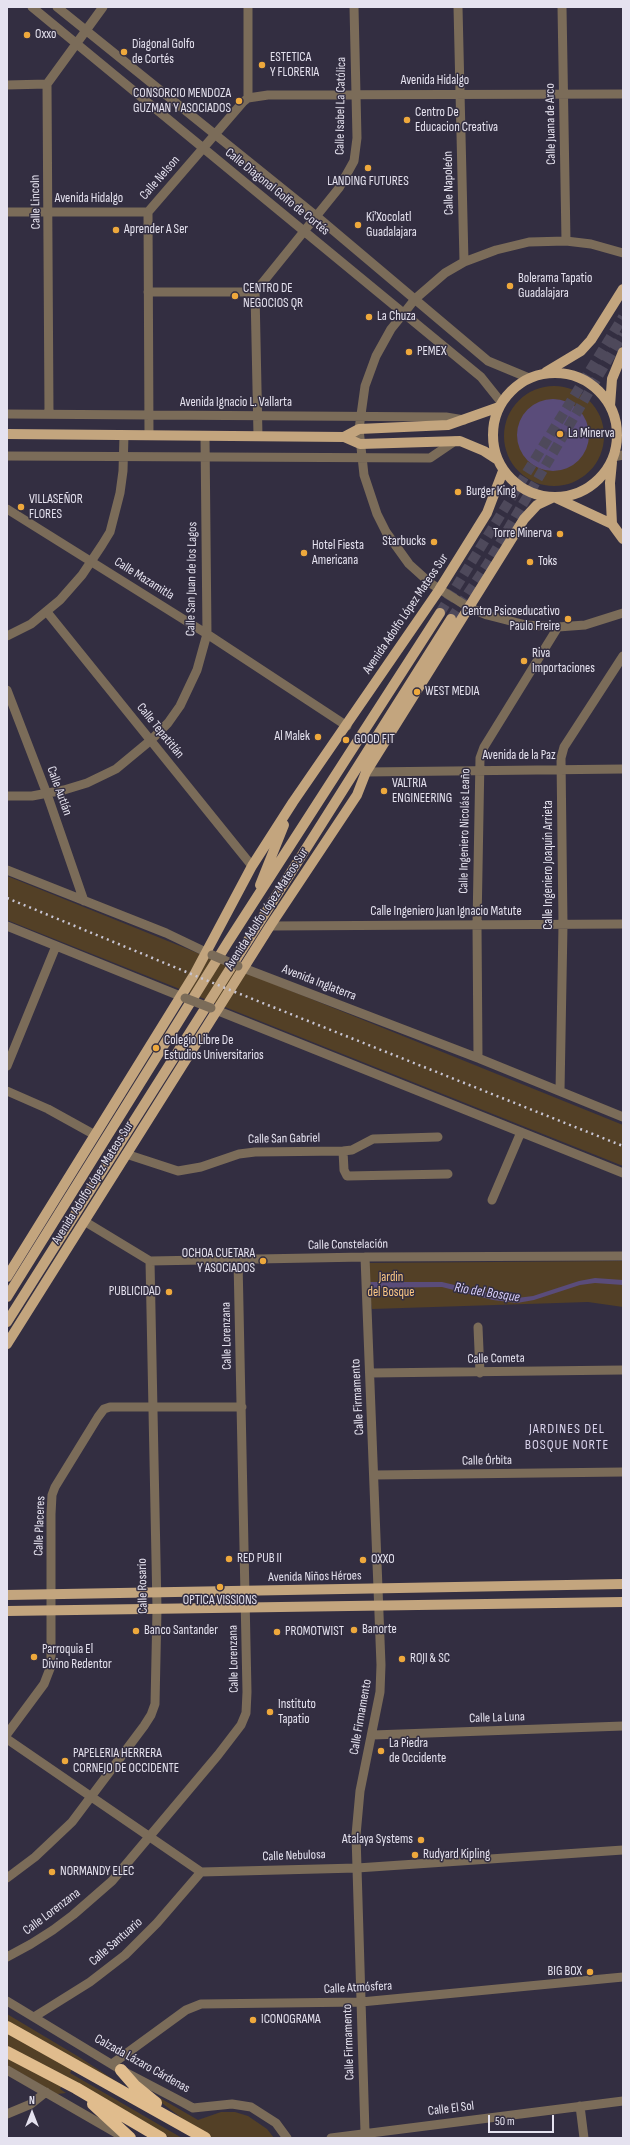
<!DOCTYPE html>
<meta charset="utf-8">
<style>
body{margin:0}
#map{position:relative;width:630px;height:2145px;overflow:hidden;background:#332e41;font-family:"Sofia Sans Condensed",sans-serif}
canvas{display:block}
.frame{position:absolute;inset:0;border:8px solid #e5e2ef;pointer-events:none}
.north{position:absolute;left:12px;top:2093px;width:40px;height:40px;-webkit-text-stroke:3px #332e41;paint-order:stroke;rotate:0deg;font-size:11px;font-weight:700;line-height:16px;text-align:center;color:#e5e2ef}
.north::after{content:'';display:block;margin:auto;width:14px;height:18px;background:#e5e2ef;clip-path:polygon(50% 0,100% 100%,50% 72%,0 100%)}
.scale{position:absolute;left:488px;top:2115px;width:66px;height:18px;box-sizing:border-box;border:2px solid #e5e2ef;border-top:0;padding-left:5px;font-size:12px;line-height:14px;white-space:nowrap;color:#e5e2ef;-webkit-text-stroke:3px #332e41;paint-order:stroke}
</style>
<div id="map">
<canvas width="630" height="2145"></canvas>
<div class="frame"></div>
<div class="north">N</div>
<div class="scale">50 m</div>
</div>
<script>
const ctx = document.querySelector('canvas').getContext('2d');
ctx.lineJoin = 'round';
function fillPath(path, color) {
  ctx.fillStyle = color;
  ctx.fill(path, 'evenodd');
}
function toPath(rows) {
  const path = new Path2D();
  for (const r of rows) {
    if (r.length === 3) {
      path.moveTo(r[0] + r[2], r[1]);
      path.arc(r[0], r[1], r[2], 0, 2 * Math.PI);
      continue;
    }
    path.moveTo(r[0], r[1]);
    for (let i = 2; i < r.length; i += 2) path.lineTo(r[i], r[i + 1]);
  }
  return path;
}
function trace(path, color, width, dash) {
  ctx.strokeStyle = color;
  ctx.lineWidth = width;
  ctx.lineCap = dash ? 'butt' : 'round';
  ctx.setLineDash(dash || []);
  ctx.stroke(path);
}
function label(font, color, halo, rows, align = 'center') {
  ctx.font = font + ' "Sofia Sans Condensed",sans-serif';
  ctx.lineWidth = 3;
  ctx.setLineDash([]);
  ctx.textBaseline = 'middle';
  ctx.strokeStyle = halo;
  ctx.fillStyle = color;
  for (const [text, x, y, turn = 0] of rows) {
    ctx.save();
    ctx.translate(x, y);
    ctx.rotate((+turn || 0) * Math.PI / 180);
    ctx.textAlign = isNaN(turn) ? turn : align;
    if (halo) ctx.strokeText(text, 0, 0);
    ctx.fillText(text, 0, 0);
    ctx.restore();
  }
}
fillPath(toPath([
 [554,436,50],
 [7,876,623,1125,623,1166,7,920],
 [623,1261,623,1307,588,1302,372,1309,364,1263],
 [7,2014,79,2057,151,2104,76,2062,70,2073,182,2138,170,2138,67,2078,60,2089,66,2093,57,2094,7,2065],
 [141,2087,198,2120,221,2112,235,2112,248,2116,267,2129,274,2138,213,2138,188,2123]
]), '#534026');
fillPath(toPath([
 [553,435,36],
 [595,1278,623,1280,623,1285,595,1283,580,1285,534,1300,517,1303,493,1300,442,1287,371,1288,370,1282,442,1282,501,1296,517,1298,533,1296,579,1281]
]), '#5a4c7a');
trace(toPath([
 [440,613,623,317],
 [451,619,487,565,623,334]
]), '#4e495b', 10, [10, 5]);
trace(toPath([
 [32,7,481,377,501,402],
 [57,7,315,215,488,361,529,378],
 [248,7,248,98],
 [458,7,464,262],
 [562,7,566,241],
 [7,85,47,84],
 [7,212,148,212],
 [623,253,591,244,566,241,529,242,496,250,464,262,445,273,415,299,404,313,391,329,376,356,365,386,359,429,364,475,377,514,386,532,409,564,430,583,468,607,487,615,526,625,558,627,585,625,623,613],
 [148,292,255,292],
 [7,414,446,417,464,420],
 [49,414,47,84,103,7],
 [149,435,148,212,243,102,248,98,268,95,623,94],
 [258,436,255,292,339,188,354,161,357,138,354,7],
 [7,456,430,458,455,441],
 [613,457,623,455],
 [7,509,207,634,347,726],
 [47,612,252,866],
 [7,636,31,624,60,600,82,575,102,545,110,532,120,493,123,471,124,435],
 [7,690,47,794,84,901],
 [366,772,623,769],
 [7,796,32,796,64,790,87,783,116,769,151,740,168,723,180,706,197,670,207,634,205,436],
 [7,870,166,933,212,955],
 [7,926,185,998],
 [270,926,623,924],
 [238,966,478,1058,623,1117],
 [211,1008,623,1173],
 [478,1058,477,925,480,758,484,747,558,627],
 [7,1066,56,946],
 [7,1091,48,1109,95,1135],
 [560,1091,563,925,561,758,564,747,623,656],
 [343,1151,344,1170,347,1176,448,1174],
 [126,1154,178,1171,201,1167,239,1154,255,1152,343,1151,352,1150,373,1139,438,1137],
 [492,1200,521,1132],
 [84,1221,150,1261,365,1257,623,1256],
 [365,1257,381,1665,380,1692,360,1791,356,1835,365,2132],
 [478,1327,480,1373],
 [370,1373,623,1370],
 [375,1475,623,1472],
 [7,1734,44,1684,51,1666,51,1514,52,1495,55,1487,98,1417,104,1409,110,1407,242,1407],
 [373,1735,623,1726],
 [7,1739,201,1872,357,1868,623,1850],
 [7,1878,35,1857,72,1822,144,1726,151,1715,155,1704,157,1609,150,1261],
 [7,1957,31,1944,53,1930,73,1915,112,1881,218,1755,241,1725,246,1713,247,1692,238,1260],
 [7,2001,121,2070,184,2103,193,2108,232,2104,251,2107,276,2123,287,2138],
 [34,2017,90,1982,125,1955,157,1923,201,1872],
 [112,2064,186,2010,201,2004,361,2002,623,1977],
 [7,2070,125,2138],
 [580,2106,584,2138],
 [7,2114,31,2104,46,2092],
 [331,2138,623,2101]
]), '#7b6c59', 9);
trace(toPath([
 [546,372,581,351,591,340,623,289],
 [555,435,62],
 [610,406,612,379,623,352],
 [7,434,344,437,360,444,460,441,484,451,498,460],
 [344,437,359,429,448,425,499,407],
 [612,462,610,483,612,524],
 [260,885,284,825],
 [7,1277,194,975,252,866,293,802,439,590,487,513,503,471],
 [7,1297,228,942,440,613],
 [7,1322,451,619],
 [7,1344,270,926,357,795,366,772,524,519,537,505,554,497,612,524,623,539],
 [7,1595,623,1584],
 [7,1611,623,1602]
]), '#c3a57e', 10);
trace(toPath([
 [7,2027,205,2138],
 [7,2052,76,2088,161,2138],
 [121,2070,135,2086,156,2103],
 [93,2104,130,2138]
]), '#e0bc8d', 12);
trace(toPath([
 [7,898,230,990,623,1146]
]), '#c8c5d3', 2.5, [2, 4]);
trace(toPath([
 [212,955,238,966],
 [185,998,211,1008]
]), '#7b6c59', 9);
for (const [x, y, r, color] of [
 [27,35,4,"#eea83c"],
 [124,52,4,"#eea83c"],
 [262,65,4,"#eea83c"],
 [239,101,4,"#eea83c"],
 [407,120,4,"#eea83c"],
 [368,168,4,"#eea83c"],
 [358,225,4,"#eea83c"],
 [116,230,4,"#eea83c"],
 [510,286,4,"#eea83c"],
 [235,296,4,"#eea83c"],
 [369,317,4,"#eea83c"],
 [409,352,4,"#eea83c"],
 [560,434,4,"#eea83c"],
 [458,492,4,"#eea83c"],
 [21,507,4,"#eea83c"],
 [560,534,4,"#eea83c"],
 [434,542,4,"#eea83c"],
 [304,553,4,"#eea83c"],
 [530,562,4,"#eea83c"],
 [568,619,4,"#eea83c"],
 [524,661,4,"#eea83c"],
 [417,692,4,"#eea83c"],
 [318,737,4,"#eea83c"],
 [346,740,4,"#eea83c"],
 [384,791,4,"#eea83c"],
 [156,1048,4,"#eea83c"],
 [263,1261,4,"#eea83c"],
 [169,1292,4,"#eea83c"],
 [229,1559,4,"#eea83c"],
 [363,1560,4,"#eea83c"],
 [220,1587,4,"#eea83c"],
 [354,1630,4,"#eea83c"],
 [136,1631,4,"#eea83c"],
 [277,1632,4,"#eea83c"],
 [34,1657,4,"#eea83c"],
 [402,1659,4,"#eea83c"],
 [270,1712,4,"#eea83c"],
 [381,1751,4,"#eea83c"],
 [65,1761,4,"#eea83c"],
 [421,1840,4,"#eea83c"],
 [415,1855,4,"#eea83c"],
 [52,1872,4,"#eea83c"],
 [590,1972,4,"#eea83c"],
 [253,2020,4,"#eea83c"]
]) {
  const dot = new Path2D();
  dot.arc(x, y, r, 0, 2 * Math.PI);
  ctx.fillStyle = color;
  ctx.fill(dot);
  trace(dot, '#332e41', 1.5);
}
label('13px', '#e5e2ef', '#332e41', [
 ["Oxxo",35,35],
 ["Diagonal Golfo",132,45],
 ["de Cortés",132,60],
 ["ESTETICA",270,58],
 ["Y FLORERIA",270,73],
 ["CONSORCIO MENDOZA",231,94,"right"],
 ["GUZMAN Y ASOCIADOS",231,109,"right"],
 ["Centro De",415,113],
 ["Educacion Creativa",415,128],
 ["LANDING FUTURES",368,182,"center"],
 ["Ki'Xocolatl",366,218],
 ["Guadalajara",366,233],
 ["Aprender A Ser",124,230],
 ["Bolerama Tapatio",518,279],
 ["Guadalajara",518,294],
 ["CENTRO DE",243,289],
 ["NEGOCIOS QR",243,304],
 ["La Chuza",377,317],
 ["PEMEX",417,352],
 ["La Minerva",568,434],
 ["Burger King",466,492],
 ["VILLASEÑOR",29,500],
 ["FLORES",29,515],
 ["Torre Minerva",552,534,"right"],
 ["Starbucks",426,542,"right"],
 ["Hotel Fiesta",312,546],
 ["Americana",312,561],
 ["Toks",538,562],
 ["Centro Psicoeducativo",560,612,"right"],
 ["Paulo Freire",560,627,"right"],
 ["Riva",532,654],
 ["Importaciones",532,669],
 ["WEST MEDIA",425,692],
 ["Al Malek",310,737,"right"],
 ["GOOD FIT",354,740],
 ["VALTRIA",392,784],
 ["ENGINEERING",392,799],
 ["Colegio Libre De",164,1041],
 ["Estudios Universitarios",164,1056],
 ["OCHOA CUETARA",255,1254,"right"],
 ["Y ASOCIADOS",255,1269,"right"],
 ["PUBLICIDAD",161,1292,"right"],
 ["RED PUB II",237,1559],
 ["OXXO",371,1560],
 ["OPTICA VISSIONS",220,1601,"center"],
 ["Banorte",362,1630],
 ["Banco Santander",144,1631],
 ["PROMOTWIST",285,1632],
 ["Parroquia El",42,1650],
 ["Divino Redentor",42,1665],
 ["ROJI & SC",410,1659],
 ["Instituto",278,1705],
 ["Tapatio",278,1720],
 ["La Piedra",389,1744],
 ["de Occidente",389,1759],
 ["PAPELERIA HERRERA",73,1754],
 ["CORNEJO DE OCCIDENTE",73,1769],
 ["Atalaya Systems",413,1840,"right"],
 ["Rudyard Kipling",423,1855],
 ["NORMANDY ELEC",60,1872],
 ["BIG BOX",582,1972,"right"],
 ["ICONOGRAMA",261,2020]
], 'left');
label('13px', '#e5e2ef', '#332e41', [
 ["Avenida Hidalgo",435,81],
 ["Calle Isabel La Católica",341,106,-89],
 ["Calle Juana de Arco",551,124,-91],
 ["Calle Nelson",160,178,-49],
 ["Calle Napoleón",449,183,-91],
 ["Calle Diagonal Golfo de Cortés",277,192,39],
 ["Avenida Hidalgo",89,199],
 ["Calle Lincoln",36,202,-91],
 ["Avenida Ignacio L. Vallarta",236,403],
 ["Calle Mazamitla",144,579,32],
 ["Calle San Juan de los Lagos",192,579,-89],
 ["Avenida Adolfo López Mateos Sur",406,614,-56],
 ["Calle Tepatitlán",160,731,51],
 ["Avenida de la Paz",519,756],
 ["Calle Autlán",59,791,70],
 ["Calle Ingeniero Nicolás Leaño",465,831,-89],
 ["Calle Ingeniero Joaquín Arrieta",549,865,-90],
 ["Avenida Adolfo López Mateos Sur",267,909,-57],
 ["Calle Ingeniero Juan Ignacio Matute",446,912],
 ["Avenida Inglaterra",319,983,21],
 ["Calle San Gabriel",284,1139,-1],
 ["Avenida Adolfo López Mateos Sur",93,1183,-58],
 ["Calle Constelación",348,1245,-1],
 ["Calle Lorenzana",227,1336,-91],
 ["Calle Cometa",496,1359,-1],
 ["Calle Firmamento",358,1397,-93],
 ["Calle Órbita",487,1461,-1],
 ["Calle Placeres",40,1526,-88],
 ["Avenida Niños Héroes",315,1577,-1],
 ["Calle Rosario",143,1586,-91],
 ["Calle Lorenzana",234,1659,-91],
 ["Calle Firmamento",361,1717,-80],
 ["Calle La Luna",497,1718,-2],
 ["Calle Nebulosa",294,1856,-2],
 ["Calle Lorenzana",52,1912,-37],
 ["Calle Santuario",116,1942,-41],
 ["Calle Atmósfera",358,1988,-3],
 ["Calle Firmamento",349,2042,-92],
 ["Calzada Lázaro Cárdenas",142,2064,29],
 ["Calle El Sol",451,2109,-7]
]);
label('13px', '#fcc883', '#332e41', [
 ["Jardin",391,1278],
 ["del Bosque",391,1293]
]);
label('italic 14px', '#d6cbf8', '#332e41', [
 ["Rio del Bosque",487,1293,9]
]);
ctx.letterSpacing = '1px';
label('14px', '#dad4ed', '#332e41', [
 ["JARDINES DEL",567,1429],
 ["BOSQUE NORTE",567,1445]
]);
ctx.letterSpacing = '0px';
</script>
